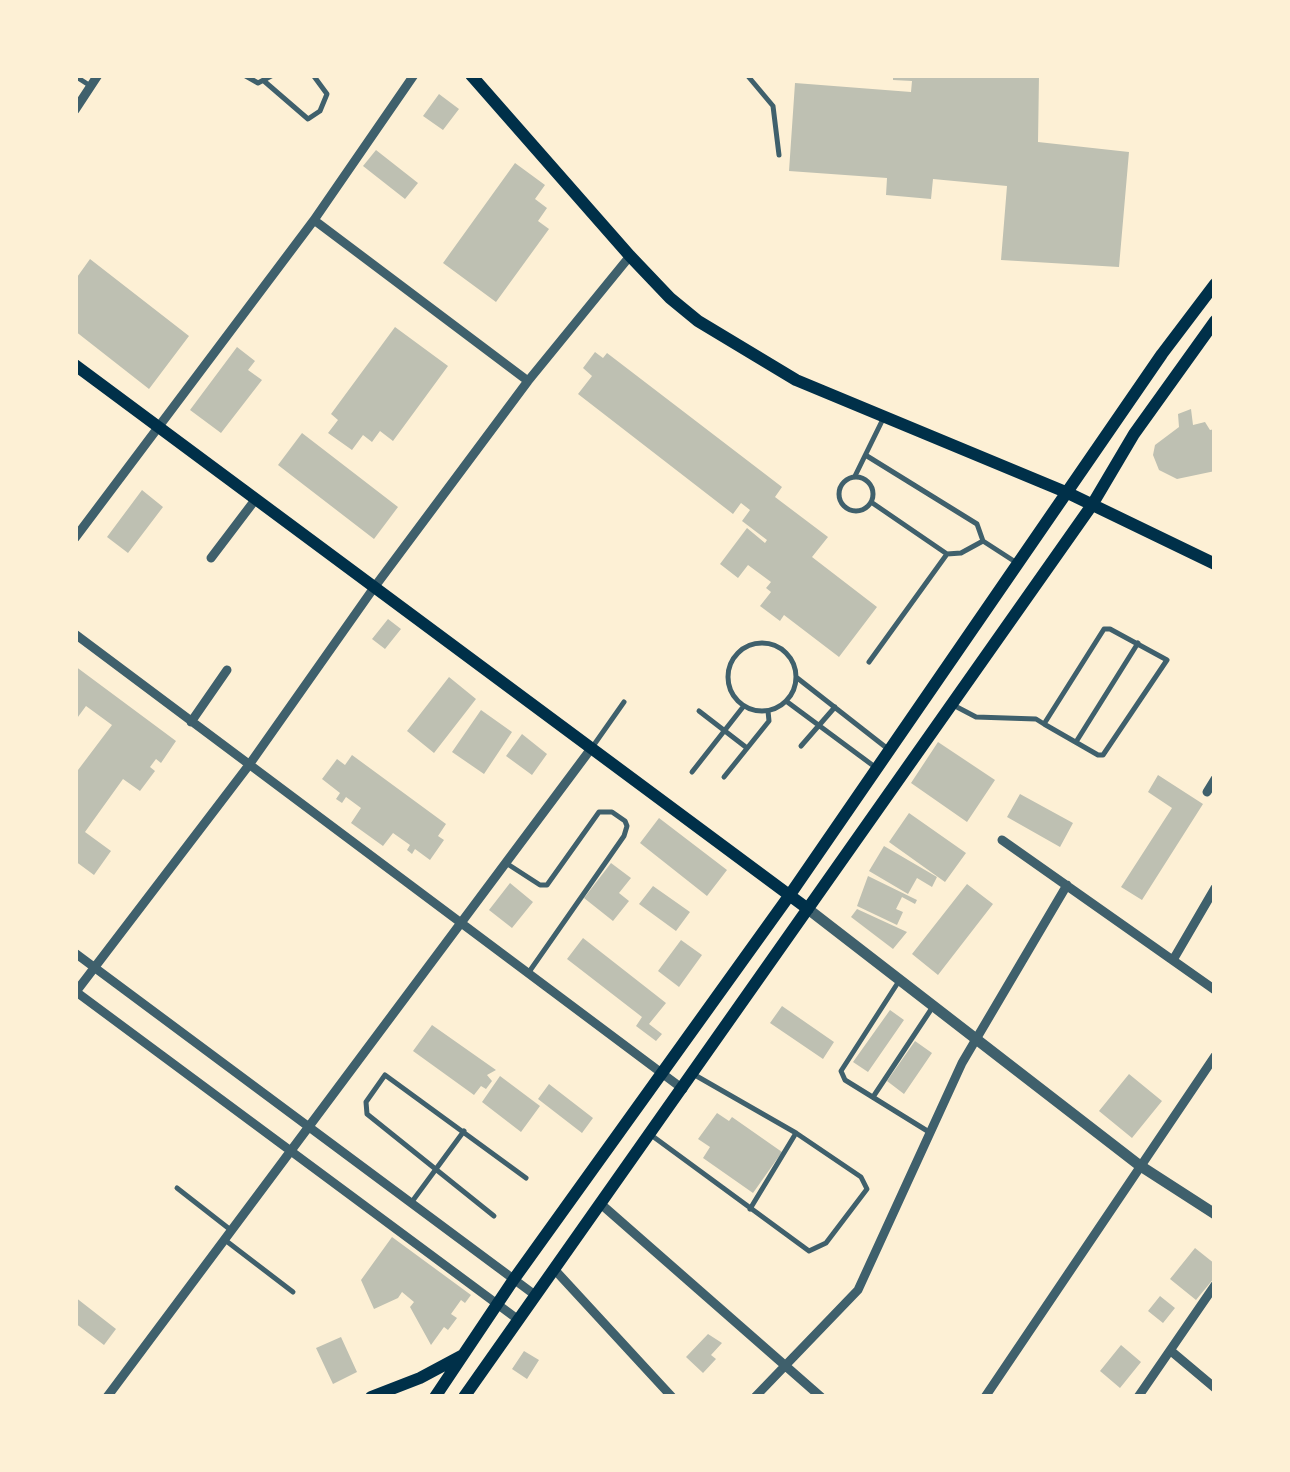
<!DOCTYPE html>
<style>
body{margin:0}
#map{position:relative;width:1290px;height:1472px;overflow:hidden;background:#fdf0d5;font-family:"IBM Plex Sans",sans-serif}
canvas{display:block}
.frame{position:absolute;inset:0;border:78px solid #fdf0d5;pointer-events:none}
</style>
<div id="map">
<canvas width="1290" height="1472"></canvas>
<div class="frame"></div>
</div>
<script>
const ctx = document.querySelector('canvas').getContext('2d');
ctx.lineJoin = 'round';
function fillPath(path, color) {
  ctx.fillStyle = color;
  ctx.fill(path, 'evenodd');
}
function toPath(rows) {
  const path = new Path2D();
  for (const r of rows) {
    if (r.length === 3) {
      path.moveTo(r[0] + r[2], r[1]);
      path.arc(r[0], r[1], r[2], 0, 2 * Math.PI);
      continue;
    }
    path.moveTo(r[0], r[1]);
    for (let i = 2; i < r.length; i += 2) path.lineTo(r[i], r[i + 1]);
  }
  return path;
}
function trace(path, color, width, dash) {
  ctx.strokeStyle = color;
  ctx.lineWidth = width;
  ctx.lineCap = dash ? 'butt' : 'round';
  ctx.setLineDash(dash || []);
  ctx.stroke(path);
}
fillPath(toPath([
 [893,75,1039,75,1038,142,1129,152,1119,267,1001,260,1007,186,933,179,931,199,886,195,887,178,789,171,795,83,911,92,912,81,893,80],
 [439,94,459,109,443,130,423,116],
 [376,150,418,183,405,199,363,166],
 [515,163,545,185,535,199,547,208,538,221,549,229,496,302,443,263],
 [90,259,189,336,149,389,75,331,75,280],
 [395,327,448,366,393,441,380,431,372,442,363,435,352,450,328,433,338,420,331,414],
 [237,347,255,361,248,370,262,380,221,433,190,410],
 [595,352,603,358,607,353,782,487,775,497,828,537,812,557,877,607,839,657,784,615,780,621,760,606,771,592,766,588,771,582,748,565,738,578,720,564,747,528,765,543,767,540,742,521,750,510,741,503,733,514,578,394,592,376,583,368],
 [1191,409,1193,425,1205,422,1210,430,1215,429,1215,471,1177,479,1159,470,1153,455,1155,445,1179,427,1178,414],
 [302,433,398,507,374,539,278,465],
 [142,490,163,507,128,553,107,537],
 [388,619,401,629,385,649,372,639],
 [75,666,176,741,161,763,156,759,150,767,155,771,140,791,123,779,85,832,111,851,94,875,75,861,75,774,112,725,86,706,75,721],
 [449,677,476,699,434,753,407,731],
 [481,710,512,732,484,774,452,752],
 [522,734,547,754,532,775,506,756],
 [938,742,995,780,967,822,911,783],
 [352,755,446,824,438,836,444,840,430,860,415,849,412,854,407,850,410,845,393,833,383,846,351,823,361,808,346,797,342,803,336,799,340,793,322,779,337,759,345,765],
 [1158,775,1203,804,1142,900,1121,887,1172,808,1148,792],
 [1020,794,1073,823,1060,847,1007,817],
 [909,813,966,853,945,882,889,842],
 [659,818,727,870,707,896,640,843],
 [884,846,937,877,932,887,917,878,908,894,869,871],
 [611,863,631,878,619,893,629,901,613,921,584,898],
 [868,876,917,900,915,904,902,897,896,909,903,912,897,925,857,906],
 [510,883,533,902,512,928,489,910],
 [967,884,993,904,938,975,912,954],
 [653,886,690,912,676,931,639,904],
 [857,909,907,932,893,949,851,917],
 [583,938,666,1003,649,1024,662,1034,656,1041,636,1026,642,1017,567,959],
 [681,940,702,955,679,987,658,971],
 [782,1006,834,1042,823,1059,770,1023],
 [890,1010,904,1020,868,1072,853,1062],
 [432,1025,496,1070,487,1075,492,1081,486,1089,481,1086,474,1095,413,1051],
 [915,1041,932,1053,904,1094,887,1081],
 [1129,1074,1162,1101,1132,1138,1099,1111],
 [500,1076,540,1106,521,1132,482,1102],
 [549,1084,593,1118,582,1133,538,1099],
 [717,1113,729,1121,732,1117,782,1152,753,1193,703,1158,710,1147,698,1139],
 [392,1237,471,1295,465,1303,461,1300,451,1314,457,1318,448,1330,444,1327,431,1345,410,1307,414,1302,402,1292,398,1298,374,1309,361,1280],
 [1195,1248,1215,1264,1215,1277,1196,1300,1170,1279],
 [1160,1296,1175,1308,1163,1323,1148,1311],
 [75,1297,116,1329,104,1345,75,1323],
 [708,1334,722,1343,711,1355,716,1359,703,1373,686,1357],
 [341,1337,357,1372,333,1384,316,1348],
 [1121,1345,1141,1362,1120,1388,1100,1371],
 [524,1351,539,1360,527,1379,512,1369]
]), '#bec0b2');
trace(toPath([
 [244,75,258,83,273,75],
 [747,75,773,106,779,155],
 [75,76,89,85],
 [264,81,308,119,320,111,327,94,313,75],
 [867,456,977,524,983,541],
 [855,476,883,419],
 [856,494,17],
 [871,502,947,554,961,553,983,541,1017,563],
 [762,677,34],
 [869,662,947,554],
 [796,677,888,749],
 [786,701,875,767],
 [955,706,976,717,1036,719,1044,724,1098,755,1103,755,1167,660,1110,629,1104,629,1044,724],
 [699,711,747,748],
 [1076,742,1138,643],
 [801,746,835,707],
 [591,749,624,702],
 [692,772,743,707],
 [724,777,769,721,768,711],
 [506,863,540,885,547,885,599,812,612,812,625,821,627,826,624,836,529,972],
 [899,981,841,1071,845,1080,929,1132],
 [873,1097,932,1008],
 [651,1135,809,1251,826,1243,867,1189,861,1177,796,1133,693,1074],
 [177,1188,232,1231],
 [411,1203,464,1131],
 [750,1209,796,1133],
 [494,1216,367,1114,366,1102,385,1075,526,1178],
 [225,1240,293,1292]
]), '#3f606c', 5);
trace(toPath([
 [75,110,98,75],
 [314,220,528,381],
 [75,538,314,220,414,75],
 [211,558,255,500],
 [75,634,683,1089],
 [191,722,227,670],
 [1207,792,1215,779],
 [1002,840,1215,990],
 [75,953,535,1295],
 [1173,960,1215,888],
 [75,991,516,1318],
 [75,993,249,765,373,589,528,381,630,256],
 [602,1205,821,1397],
 [554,1269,672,1397],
 [1171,1351,1215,1388],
 [107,1397,590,750],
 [755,1397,858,1290,962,1063,1067,885],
 [985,1397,1215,1056],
 [1138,1397,1215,1285]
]), '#3f606c', 9);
trace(toPath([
 [808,909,1139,1165,1215,1214]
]), '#3f606c', 11);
trace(toPath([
 [471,75,630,256,670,298,698,321,796,380,1068,493,1215,564],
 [75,365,808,909],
 [371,1397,420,1378,463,1355],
 [435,1397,514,1279,789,896,1162,354,1215,284],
 [464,1397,1092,505,1134,434,1215,321]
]), '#003049', 12);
</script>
